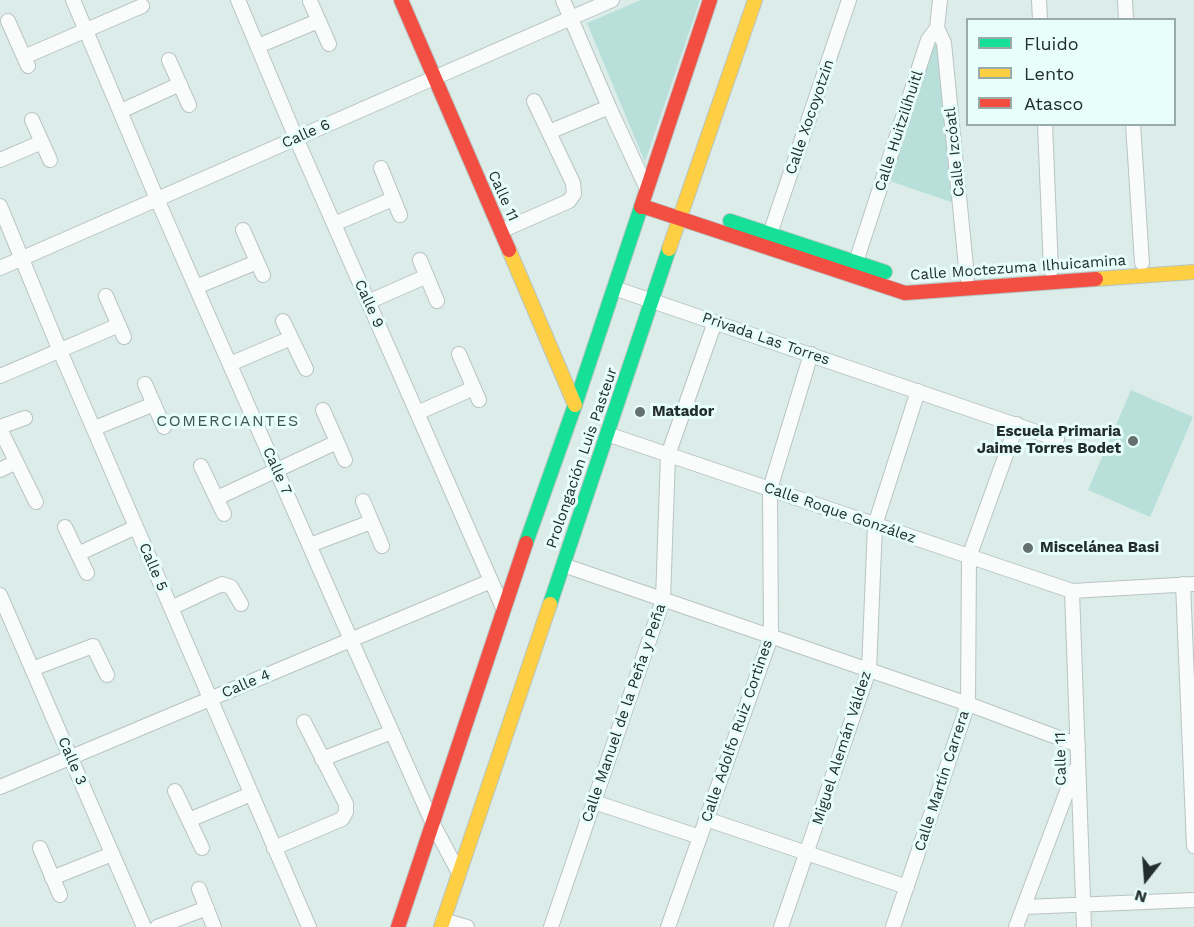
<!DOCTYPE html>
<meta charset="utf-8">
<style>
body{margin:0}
#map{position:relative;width:1194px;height:927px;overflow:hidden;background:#dbece9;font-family:"Work Sans",sans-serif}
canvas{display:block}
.legend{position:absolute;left:966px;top:18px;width:210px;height:108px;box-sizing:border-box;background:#e7fefb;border:2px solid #99aba8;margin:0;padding:8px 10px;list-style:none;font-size:18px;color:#232e2c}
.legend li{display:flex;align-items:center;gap:12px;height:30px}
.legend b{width:30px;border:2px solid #99aba8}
.north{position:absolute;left:1116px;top:849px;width:60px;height:60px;-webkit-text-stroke:4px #e7fefb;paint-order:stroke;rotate:197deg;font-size:16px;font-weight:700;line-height:24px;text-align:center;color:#232e2c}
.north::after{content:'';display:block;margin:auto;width:21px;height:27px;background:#232e2c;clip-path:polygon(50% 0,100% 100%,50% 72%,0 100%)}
</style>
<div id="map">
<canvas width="1194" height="927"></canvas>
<ul class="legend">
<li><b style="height:8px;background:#16e098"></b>Fluido</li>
<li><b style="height:8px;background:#ffcf43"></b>Lento</li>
<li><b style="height:8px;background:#f24e42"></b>Atasco</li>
</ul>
<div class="north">N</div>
</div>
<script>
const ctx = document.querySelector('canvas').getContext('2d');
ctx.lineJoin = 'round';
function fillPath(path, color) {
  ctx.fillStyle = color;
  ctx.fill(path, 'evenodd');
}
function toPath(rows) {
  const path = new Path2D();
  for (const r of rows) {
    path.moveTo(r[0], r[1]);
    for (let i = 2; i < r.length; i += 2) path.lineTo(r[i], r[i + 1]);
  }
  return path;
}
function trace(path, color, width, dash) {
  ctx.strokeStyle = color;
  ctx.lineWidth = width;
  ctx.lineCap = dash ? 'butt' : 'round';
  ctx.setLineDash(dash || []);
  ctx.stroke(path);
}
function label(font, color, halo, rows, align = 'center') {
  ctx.font = font + ' "Work Sans",sans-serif';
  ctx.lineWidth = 6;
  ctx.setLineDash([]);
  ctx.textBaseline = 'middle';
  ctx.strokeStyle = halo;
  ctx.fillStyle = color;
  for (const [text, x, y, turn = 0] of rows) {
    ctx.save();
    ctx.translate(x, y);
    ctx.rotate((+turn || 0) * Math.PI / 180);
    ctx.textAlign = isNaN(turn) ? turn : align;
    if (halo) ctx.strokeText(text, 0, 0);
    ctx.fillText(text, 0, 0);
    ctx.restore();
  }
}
fillPath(toPath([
 [641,0,700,0,645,162,587,23],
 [932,38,940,41,957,204,887,180],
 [1131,390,1193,417,1150,517,1088,490]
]), '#b8dfda');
const street = toPath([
 [73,0,157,199,351,640,433,824,459,873],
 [238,0,296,138,503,608],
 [563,0,609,107,647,189],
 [1039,0,1040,20],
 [1125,0,1126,20],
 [310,1,329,44],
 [8,21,28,66],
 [937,28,944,43,967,277],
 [258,46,318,21],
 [24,57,142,6],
 [169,60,189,105],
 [121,111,180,84],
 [32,120,50,160],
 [1045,124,1051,270],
 [1133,124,1142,263],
 [549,132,609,107],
 [0,160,42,142],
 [381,168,400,215],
 [0,206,60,351,309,927],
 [334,224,393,199],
 [243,230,263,275],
 [501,231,569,201,574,194,573,183,534,101],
 [770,234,849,0],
 [420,260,437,301],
 [856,262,928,40,937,28,940,0],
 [0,268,612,0],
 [196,287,257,262],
 [614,288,1057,439],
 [106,296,124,337],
 [368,302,427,276],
 [283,321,306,369],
 [459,354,479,400],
 [230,364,291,338],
 [0,376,119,325],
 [145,384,164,427],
 [323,410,345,460],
 [417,413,474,388],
 [0,427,25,418],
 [95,428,154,404],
 [0,429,36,502],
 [607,434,1072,591,1194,584],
 [201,466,224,514],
 [0,470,16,462],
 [217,498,337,442],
 [363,501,382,546],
 [65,527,87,573],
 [310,545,371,522],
 [78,554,136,527],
 [563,565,968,704,1078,745],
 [1183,584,1194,846],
 [1072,591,1084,927],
 [0,595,144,927],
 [171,608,222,584,231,587,241,604],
 [32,669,93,646,107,675],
 [322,759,392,732],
 [0,787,491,581],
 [175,791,202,848],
 [594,802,700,837],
 [706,819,907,887],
 [189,820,251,794],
 [40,848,60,895],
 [274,848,342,819,346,812,346,804,304,722],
 [52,878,112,854],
 [199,889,214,927],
 [1024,907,1194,900],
 [443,920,467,927],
 [157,927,207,908],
 [551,927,663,600,668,455,715,322],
 [668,927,771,637,770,489,811,354],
 [781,927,869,670,875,525,918,391],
 [893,927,968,704,969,557,1017,424],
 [1016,927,1075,770]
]);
const fast = toPath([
 [730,221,885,272],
 [526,543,575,405,641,207],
 [550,604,669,249]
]);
const slow = toPath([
 [669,249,755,0],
 [509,250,575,405],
 [1096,279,1194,272],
 [441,927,550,604]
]);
const jam = toPath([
 [401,0,509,250],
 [642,206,905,293,1096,279],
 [641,207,710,0],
 [398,927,526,543]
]);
trace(street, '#b8c4c2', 16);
trace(fast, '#b8c4c2', 16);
trace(slow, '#b8c4c2', 16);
trace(jam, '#b8c4c2', 16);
trace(street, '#fafcfc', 14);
trace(fast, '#16e098', 14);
trace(slow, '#ffcf43', 14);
trace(jam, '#f24e42', 14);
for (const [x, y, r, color] of [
 [640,412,6,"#63706e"],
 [1133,441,6,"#63706e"],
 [1028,548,6,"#63706e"]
]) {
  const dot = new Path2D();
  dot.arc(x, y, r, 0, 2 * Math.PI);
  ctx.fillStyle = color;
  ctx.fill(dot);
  trace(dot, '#e7fefb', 2);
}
label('15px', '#232e2c', '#e7fefb', [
 ["Calle Xocoyotzin",810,117,-71],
 ["Calle Huitzilíhuitl",899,131,-72],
 ["Calle 6",306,134,-24],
 ["Calle Izcóatl",955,152,-96],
 ["Calle 11",503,196,66],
 ["Calle Moctezuma Ilhuicamina",1018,268,-4],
 ["Calle 9",369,304,66],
 ["Privada Las Torres",766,339,19],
 ["Prolongación Luis Pasteur",582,458,-71],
 ["Calle 7",277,471,66],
 ["Calle Roque González",840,513,19],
 ["Calle 5",153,567,67],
 ["Calle 4",246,684,-23],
 ["Calle Manuel de la Peña y Peña",624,713,-71],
 ["Calle Adolfo Ruiz Cortines",737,731,-71],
 ["Miguel Alemán Váldez",842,748,-72],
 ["Calle 11",1061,759,-91],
 ["Calle 3",72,761,67],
 ["Calle Martín Carrera",942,781,-72]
]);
label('bold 15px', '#232e2c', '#e7fefb', [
 ["Matador",652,412],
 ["Escuela Primaria",1121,432,"right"],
 ["Jaime Torres Bodet",1121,449,"right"],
 ["Miscelánea Basi",1040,548]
], 'left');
ctx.letterSpacing = '1.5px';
label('16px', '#3e5754', '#e7fefb', [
 ["COMERCIANTES",228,421]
]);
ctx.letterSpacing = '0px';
</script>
